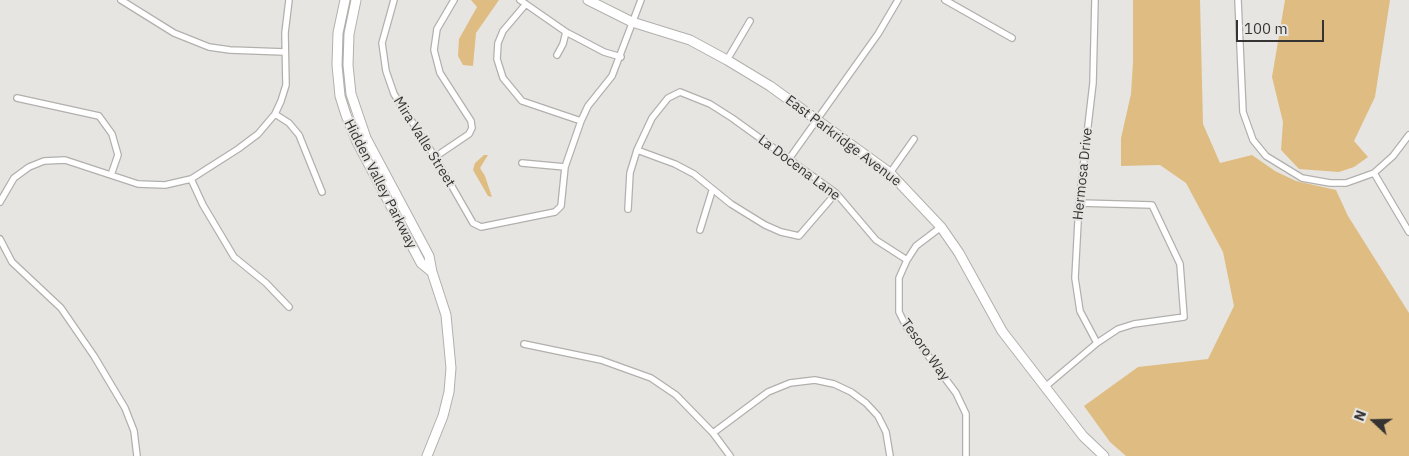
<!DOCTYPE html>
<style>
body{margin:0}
#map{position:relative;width:1409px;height:456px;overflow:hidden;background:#e7e5e2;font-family:"IBM Plex Sans",sans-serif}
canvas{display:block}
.north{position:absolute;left:1349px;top:396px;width:50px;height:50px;-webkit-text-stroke:4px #e7e5e2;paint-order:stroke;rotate:291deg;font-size:14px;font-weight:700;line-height:20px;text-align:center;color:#353433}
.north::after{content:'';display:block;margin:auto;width:18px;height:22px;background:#353433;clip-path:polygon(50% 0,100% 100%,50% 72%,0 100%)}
.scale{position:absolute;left:1236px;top:20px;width:88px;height:22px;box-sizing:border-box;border:2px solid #353433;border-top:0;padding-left:6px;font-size:15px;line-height:18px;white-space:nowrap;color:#353433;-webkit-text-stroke:4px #e7e5e2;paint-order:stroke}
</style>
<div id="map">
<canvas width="1409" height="456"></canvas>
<div class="north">N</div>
<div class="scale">100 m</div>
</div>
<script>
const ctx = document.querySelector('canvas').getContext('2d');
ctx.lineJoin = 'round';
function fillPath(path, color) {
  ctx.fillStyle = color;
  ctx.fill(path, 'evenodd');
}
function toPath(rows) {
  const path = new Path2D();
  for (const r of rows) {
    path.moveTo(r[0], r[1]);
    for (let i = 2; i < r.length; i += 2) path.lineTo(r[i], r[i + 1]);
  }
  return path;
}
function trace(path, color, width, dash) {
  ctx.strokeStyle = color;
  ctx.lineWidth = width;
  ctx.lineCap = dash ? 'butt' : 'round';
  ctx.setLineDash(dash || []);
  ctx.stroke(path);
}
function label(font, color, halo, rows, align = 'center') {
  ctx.font = font + ' "IBM Plex Sans",sans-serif';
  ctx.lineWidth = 4;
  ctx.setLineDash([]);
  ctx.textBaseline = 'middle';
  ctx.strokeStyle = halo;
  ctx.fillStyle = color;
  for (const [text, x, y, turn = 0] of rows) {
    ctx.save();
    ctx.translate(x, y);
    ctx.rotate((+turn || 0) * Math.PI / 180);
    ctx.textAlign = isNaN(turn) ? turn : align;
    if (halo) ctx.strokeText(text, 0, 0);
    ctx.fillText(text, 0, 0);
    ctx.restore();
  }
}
fillPath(toPath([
 [471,0,499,0,476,33,473,66,463,65,458,56,459,39,477,7],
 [1133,0,1200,0,1203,124,1220,163,1252,155,1275,171,1296,181,1336,190,1348,216,1409,313,1409,456,1126,456,1110,442,1084,406,1138,367,1208,359,1234,306,1223,252,1186,183,1160,165,1121,166,1121,138,1131,94,1133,62],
 [1285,0,1390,0,1375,97,1354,141,1368,157,1354,167,1339,172,1299,169,1281,150,1283,122,1272,77],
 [484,155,488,155,480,168,485,176,492,197,488,196,473,170,475,163]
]), '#dfbc81');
const street = toPath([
 [121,0,174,33,209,47,230,50,285,52],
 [394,0,382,43,386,71,394,94,435,157,473,223,481,227,555,212,561,206,565,167,581,121,588,106,612,76,641,0],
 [520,0,566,32,604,52,621,57],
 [945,0,1012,38],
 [1095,0,1093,83,1079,203,1075,278,1080,311,1097,343],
 [1238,0,1243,112,1253,140,1266,156,1302,178,1330,183,1346,183,1374,173,1393,156,1409,135],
 [525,5,503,31,498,43,497,59,503,78,522,101,581,121],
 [557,55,563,44,566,32],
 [727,60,750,21],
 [17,98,99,116,112,134,118,155,111,175],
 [275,114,289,123,299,135,322,192],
 [637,150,675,164,694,174,731,204,765,225,781,232,799,236,836,193],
 [435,157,469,134,472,128,471,121,440,73,434,50,437,29,454,0],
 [789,159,878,34,898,0],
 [522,163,565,167],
 [890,173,914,139],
 [1374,173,1409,232],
 [191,179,203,205,234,257,266,283,289,307],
 [0,202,14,178,29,167,44,161,65,160,138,184,165,185,191,179,238,149,258,134,275,114,281,101,286,85,285,33,289,0],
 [628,209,630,173,637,150,652,118,668,98,680,92,710,104,732,118,836,193,876,240,907,260],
 [941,227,916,246,907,260,899,278,899,312,906,326,956,393,966,414,966,456],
 [700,230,712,191],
 [0,239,12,262,61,308,94,356,125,408,134,431,137,456],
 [524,344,601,360,651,378,676,395,713,433,730,456],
 [1045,387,1097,343,1118,329,1134,324,1184,317,1180,264,1152,205,1079,203],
 [713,433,768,392,790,383,815,380,834,384,851,392,866,403,878,416,886,432,890,456]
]);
const secondary = toPath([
 [588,0,632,22,690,40,727,60,770,86,890,173,941,227,959,253,1002,331,1083,436,1104,456]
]);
const primary = toPath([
 [345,0,338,33,337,65,340,96,346,115,357,142,421,263,432,272],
 [356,0,349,34,348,65,351,94,366,138,429,256,432,272,446,315,451,368,449,392,443,416,427,456]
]);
trace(street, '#b2b0ad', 8);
trace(secondary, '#b2b0ad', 11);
trace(primary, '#b2b0ad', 11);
trace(street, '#fff', 5.5);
trace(secondary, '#fff', 9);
trace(primary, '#fff', 9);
label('14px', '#353433', '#e7e5e2', [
 ["East Parkridge Avenue",843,141,37],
 ["Mira Valle Street",424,142,58],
 ["La Docena Lane",799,168,37],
 ["Hermosa Drive",1083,174,-84],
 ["Hidden Valley Parkway",380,184,63],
 ["Tesoro Way",925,350,54]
]);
</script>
